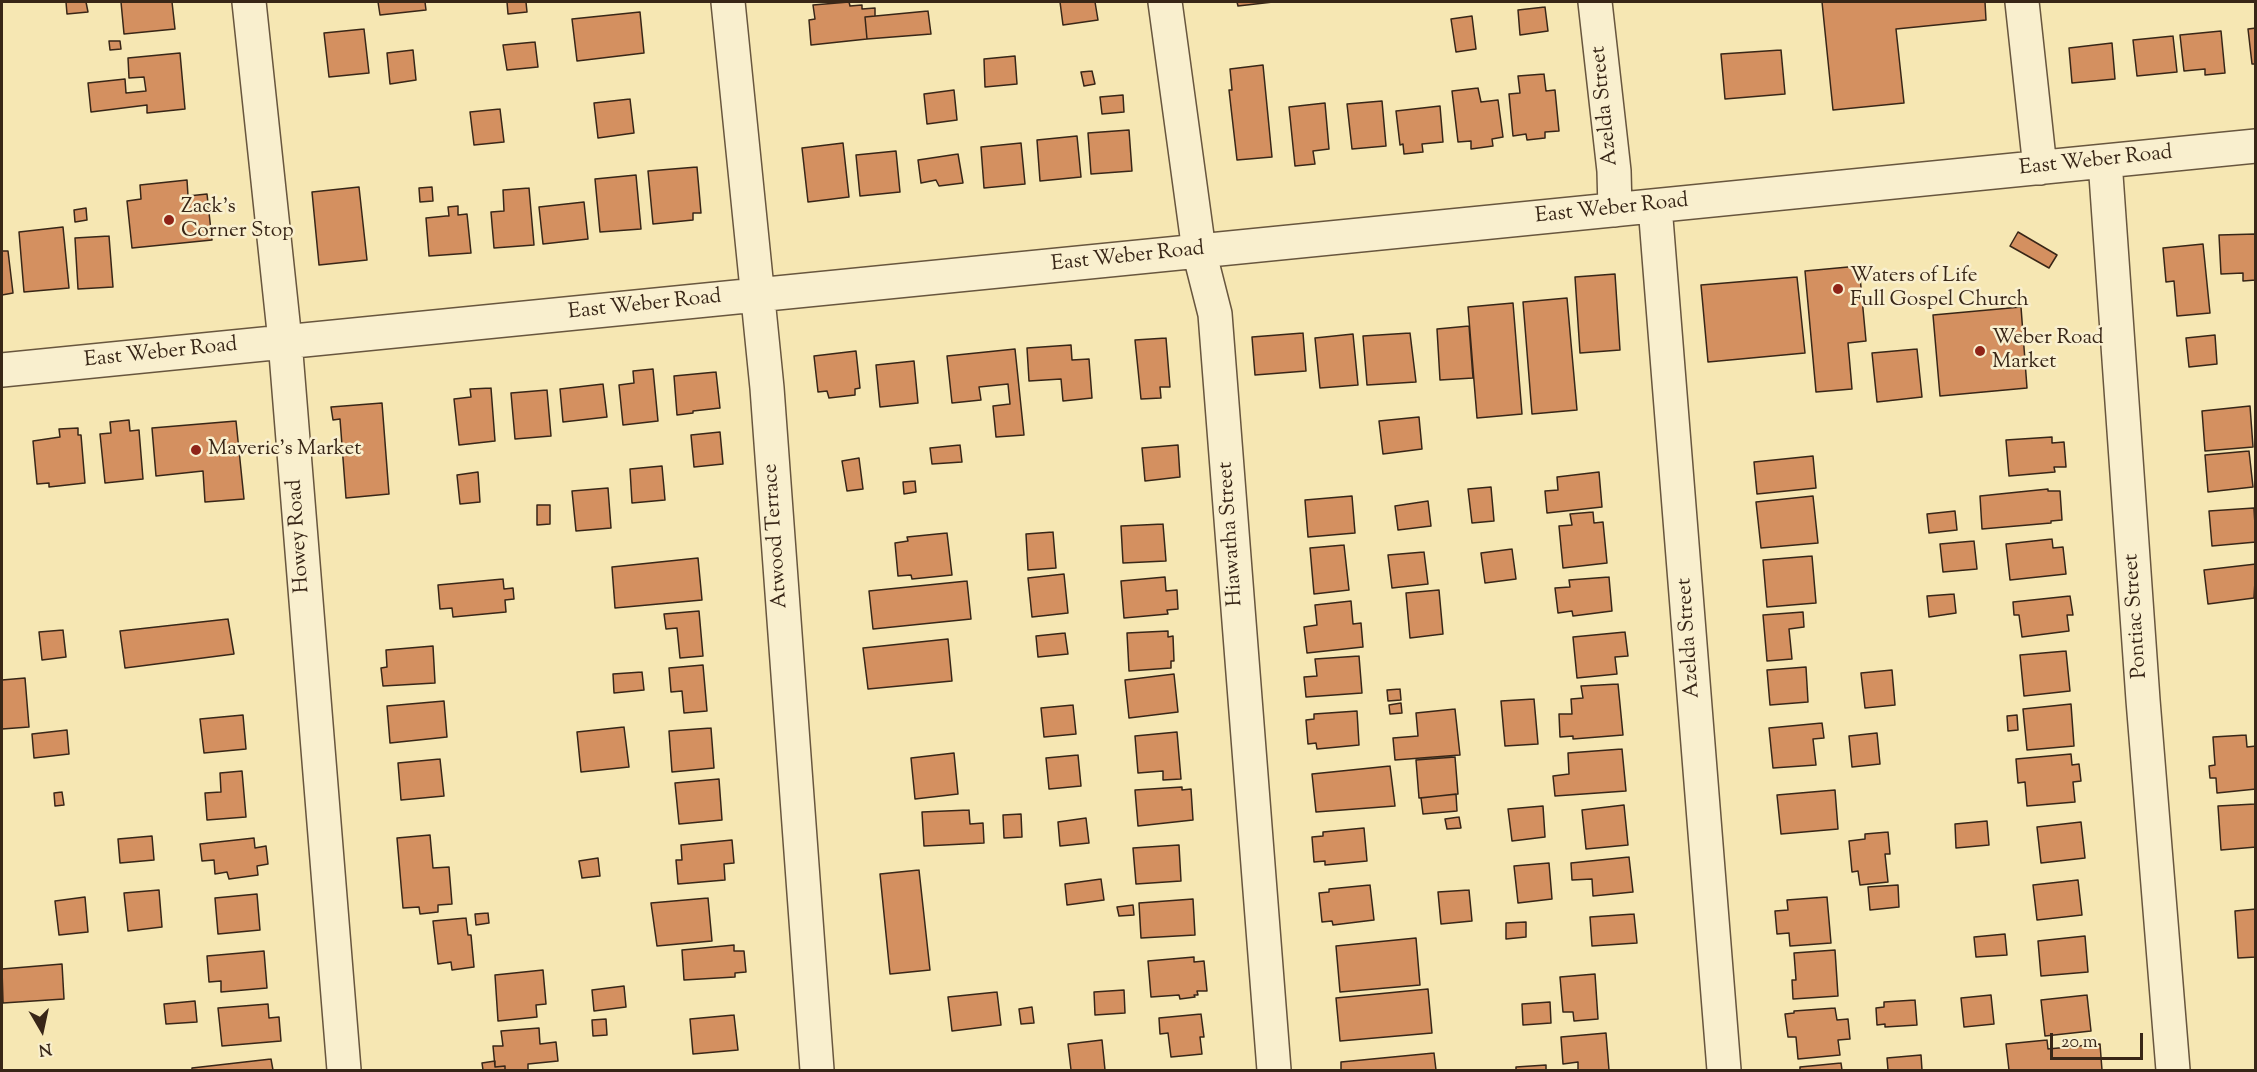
<!DOCTYPE html>
<style>
body{margin:0}
#map{position:relative;width:2257px;height:1072px;overflow:hidden;background:#f6e7b3;font-family:"Sorts Mill Goudy",serif}
canvas{display:block}
.frame{position:absolute;inset:0;border:3px solid #382617;pointer-events:none}
.north{position:absolute;left:12px;top:1000px;width:60px;height:60px;-webkit-text-stroke:4px #f9efce;paint-order:stroke;rotate:171deg;font-size:16px;font-weight:700;line-height:24px;text-align:center;color:#382617}
.north::after{content:'';display:block;margin:auto;width:21px;height:27px;background:#382617;clip-path:polygon(50% 0,100% 100%,50% 72%,0 100%)}
.scale{position:absolute;left:2050px;top:1033px;width:93px;height:27px;box-sizing:border-box;border:3px solid #382617;border-top:0;padding-left:8px;font-size:18px;line-height:21px;white-space:nowrap;color:#382617;-webkit-text-stroke:4px #f9efce;paint-order:stroke}
</style>
<div id="map">
<canvas width="2257" height="1072"></canvas>
<div class="frame"></div>
<div class="north">N</div>
<div class="scale">20 m</div>
</div>
<script>
const ctx = document.querySelector('canvas').getContext('2d');
ctx.lineJoin = 'round';
function fillPath(path, color) {
  ctx.fillStyle = color;
  ctx.fill(path, 'evenodd');
}
function toPath(rows) {
  const path = new Path2D();
  for (const r of rows) {
    path.moveTo(r[0], r[1]);
    for (let i = 2; i < r.length; i += 2) path.lineTo(r[i], r[i + 1]);
  }
  return path;
}
function trace(path, color, width, dash) {
  ctx.strokeStyle = color;
  ctx.lineWidth = width;
  ctx.lineCap = dash ? 'butt' : 'round';
  ctx.setLineDash(dash || []);
  ctx.stroke(path);
}
function label(font, color, halo, rows, align = 'center') {
  ctx.font = font + ' "Sorts Mill Goudy",serif';
  ctx.lineWidth = 5;
  ctx.setLineDash([]);
  ctx.textBaseline = 'middle';
  ctx.strokeStyle = halo;
  ctx.fillStyle = color;
  for (const [text, x, y, turn = 0] of rows) {
    ctx.save();
    ctx.translate(x, y);
    ctx.rotate((+turn || 0) * Math.PI / 180);
    ctx.textAlign = isNaN(turn) ? turn : align;
    if (halo) ctx.strokeText(text, 0, 0);
    ctx.fillText(text, 0, 0);
    ctx.restore();
  }
}
const building = toPath([
 [66,2,86,2,88,12,67,14,66,2],
 [121,2,172,2,175,29,124,34,121,2],
 [378,2,425,2,426,10,380,15,378,2],
 [507,2,526,2,527,12,508,14,507,2],
 [849,2,850,6,862,5,862,9,875,8,875,16,865,17,867,39,811,45,809,20,815,19,813,5,849,2],
 [1060,2,1095,2,1098,20,1063,25,1060,2],
 [1237,2,1273,2,1238,6,1237,2],
 [1822,2,1985,2,1986,20,1896,29,1904,103,1833,110,1822,2],
 [1545,7,1548,31,1520,35,1518,10,1545,7],
 [928,11,931,34,867,39,865,17,928,11],
 [640,12,644,53,577,61,572,19,640,12],
 [1472,16,1476,49,1456,52,1451,19,1472,16],
 [2256,28,2256,64,2252,64,2248,29,2256,28],
 [364,29,369,73,329,77,324,33,364,29],
 [2221,31,2225,73,2205,75,2205,69,2184,71,2180,35,2221,31],
 [2173,36,2177,72,2137,76,2133,40,2173,36],
 [109,41,120,41,121,49,110,50,109,41],
 [535,42,538,67,507,70,503,45,535,42],
 [2112,43,2115,79,2072,83,2069,48,2112,43],
 [413,50,416,80,390,84,387,53,413,50],
 [1781,50,1785,94,1725,99,1721,54,1781,50],
 [180,53,185,109,147,113,147,105,91,112,88,83,125,79,126,93,146,91,144,77,129,78,128,58,180,53],
 [1015,56,1017,84,985,87,984,59,1015,56],
 [1263,65,1272,157,1237,160,1229,90,1232,90,1230,69,1263,65],
 [1092,71,1095,84,1084,86,1081,72,1092,71],
 [1544,74,1546,91,1555,90,1559,131,1545,132,1545,138,1527,140,1526,134,1513,136,1509,94,1520,93,1518,76,1544,74],
 [1478,88,1481,102,1498,100,1503,137,1492,139,1493,146,1471,149,1471,141,1458,142,1452,91,1478,88],
 [954,90,957,120,927,124,924,94,954,90],
 [1123,95,1124,112,1102,114,1100,97,1123,95],
 [630,99,634,133,598,138,594,103,630,99],
 [1382,101,1386,146,1352,149,1347,104,1382,101],
 [1325,103,1329,149,1313,151,1315,164,1295,166,1289,107,1325,103],
 [1440,106,1443,142,1422,144,1423,152,1404,154,1403,144,1400,145,1396,111,1440,106],
 [500,109,504,142,474,145,470,112,500,109],
 [1129,130,1132,171,1091,174,1088,133,1129,130],
 [1077,136,1081,177,1040,181,1037,140,1077,136],
 [843,143,849,197,808,202,802,148,843,143],
 [1021,143,1025,184,984,188,981,147,1021,143],
 [896,151,900,192,860,196,856,155,896,151],
 [958,154,963,183,939,186,936,180,921,183,918,160,958,154],
 [697,167,701,213,693,213,693,220,653,224,648,171,697,167],
 [636,175,641,229,600,232,595,179,636,175],
 [187,180,188,196,207,194,212,240,132,248,127,201,141,199,140,185,187,180],
 [359,187,367,260,319,265,312,192,359,187],
 [432,187,433,201,420,202,419,188,432,187],
 [529,188,534,245,494,248,491,212,504,211,503,190,529,188],
 [584,202,588,239,543,244,539,207,584,202],
 [458,206,458,215,467,214,471,253,429,256,426,218,446,216,449,216,448,207,458,206],
 [86,208,87,220,75,222,74,210,86,208],
 [63,227,69,288,24,292,19,232,63,227],
 [2018,232,2057,255,2049,268,2010,246,2018,232],
 [2256,234,2256,280,2243,281,2243,273,2221,274,2219,235,2256,234],
 [109,236,113,287,78,289,75,238,109,236],
 [2203,244,2210,313,2177,316,2174,281,2166,282,2163,248,2203,244],
 [2,251,8,251,13,293,2,295,2,251],
 [1859,266,1866,341,1848,343,1852,389,1816,392,1805,271,1859,266],
 [1615,274,1620,350,1580,353,1575,277,1615,274],
 [1797,277,1805,353,1708,362,1701,285,1797,277],
 [1567,298,1577,410,1532,414,1523,302,1567,298],
 [1513,303,1522,414,1477,418,1468,307,1513,303],
 [2021,307,2027,388,1940,396,1933,315,2021,307],
 [1469,326,1473,378,1440,380,1437,329,1469,326],
 [1303,333,1306,371,1255,375,1252,337,1303,333],
 [1410,333,1416,382,1367,385,1363,336,1410,333],
 [1353,334,1358,385,1320,388,1315,338,1353,334],
 [2215,335,2217,364,2189,367,2186,338,2215,335],
 [1166,338,1170,387,1160,387,1161,398,1141,399,1135,340,1166,338],
 [1071,345,1072,360,1089,359,1092,398,1063,401,1061,379,1029,381,1027,348,1071,345],
 [1015,349,1024,435,996,437,993,406,1010,404,1008,384,979,387,981,400,952,403,947,356,1015,349],
 [1917,349,1922,397,1877,402,1872,353,1917,349],
 [856,351,860,388,855,389,855,395,829,398,827,391,818,392,814,356,856,351],
 [914,361,918,403,880,407,876,365,914,361],
 [653,369,658,421,623,425,619,385,634,383,633,371,653,369],
 [716,372,720,408,693,411,693,413,677,415,674,376,716,372],
 [603,384,607,417,563,422,560,389,603,384],
 [491,388,495,441,459,445,454,399,471,397,470,389,491,388],
 [547,390,551,436,515,439,511,393,547,390],
 [382,403,389,494,346,498,340,419,333,420,331,407,382,403],
 [2250,406,2253,447,2205,451,2202,411,2250,406],
 [1419,417,1422,449,1383,454,1379,421,1419,417],
 [129,420,130,431,139,430,143,479,105,483,100,434,111,433,110,422,129,420],
 [236,421,244,499,205,502,203,471,156,476,152,428,236,421],
 [78,428,78,435,81,435,85,483,49,487,49,483,37,484,33,441,60,437,59,429,78,428],
 [720,432,723,464,694,467,691,435,720,432],
 [2052,437,2052,443,2064,442,2066,467,2054,467,2055,472,2009,476,2006,440,2052,437],
 [960,445,962,462,932,464,930,448,960,445],
 [1178,445,1180,477,1145,481,1142,448,1178,445],
 [2249,451,2253,487,2208,492,2205,455,2249,451],
 [1813,456,1816,488,1757,494,1754,462,1813,456],
 [859,458,863,489,847,491,842,461,859,458],
 [662,466,665,500,632,503,630,469,662,466],
 [478,472,480,502,460,504,457,475,478,472],
 [1599,472,1602,507,1547,513,1545,491,1558,490,1557,477,1599,472],
 [915,481,916,492,904,494,903,482,915,481],
 [1491,487,1494,521,1472,523,1468,489,1491,487],
 [608,488,611,528,576,531,572,491,608,488],
 [2048,489,2048,491,2060,491,2062,520,2051,521,2051,523,1982,529,1980,496,2048,489],
 [1352,496,1355,533,1308,537,1305,500,1352,496],
 [1813,496,1818,543,1761,548,1756,502,1813,496],
 [1428,501,1431,526,1398,530,1395,506,1428,501],
 [537,505,550,505,550,524,537,525,537,505],
 [2254,508,2256,542,2212,546,2209,511,2254,508],
 [1955,511,1957,530,1929,533,1927,514,1955,511],
 [1593,512,1594,523,1603,522,1607,563,1563,568,1559,526,1572,525,1570,514,1593,512],
 [1163,524,1166,561,1123,563,1121,526,1163,524],
 [1053,532,1056,568,1028,570,1026,534,1053,532],
 [947,533,952,575,912,579,911,575,898,576,895,543,908,541,907,537,947,533],
 [2052,539,2053,548,2063,547,2066,574,2010,580,2006,544,2052,539],
 [1974,541,1977,569,1943,572,1940,544,1974,541],
 [1344,545,1349,590,1314,594,1310,548,1344,545],
 [1512,549,1516,579,1485,583,1481,553,1512,549],
 [1424,552,1428,584,1392,588,1388,555,1424,552],
 [1812,556,1816,603,1767,607,1763,560,1812,556],
 [698,558,702,600,615,608,612,567,698,558],
 [2256,564,2254,598,2208,604,2204,570,2256,564],
 [1064,574,1068,613,1032,617,1028,578,1064,574],
 [1165,577,1166,591,1177,590,1178,609,1167,610,1168,614,1124,618,1121,581,1165,577],
 [1609,577,1612,611,1573,616,1572,611,1558,613,1555,588,1570,587,1569,580,1609,577],
 [503,579,504,589,513,588,514,599,505,600,506,612,453,617,452,608,440,609,438,585,503,579],
 [967,581,971,619,873,629,869,591,967,581],
 [1439,590,1443,634,1410,638,1406,593,1439,590],
 [1954,594,1956,613,1929,617,1927,596,1954,594],
 [2070,596,2073,615,2067,615,2069,631,2022,637,2019,615,2014,615,2013,602,2070,596],
 [1351,601,1353,624,1361,623,1363,647,1307,653,1304,627,1317,625,1315,605,1351,601],
 [699,611,703,656,680,658,677,628,666,629,664,614,699,611],
 [1803,612,1804,627,1789,629,1792,659,1767,661,1763,615,1803,612],
 [228,619,234,654,125,668,120,631,228,619],
 [63,630,66,657,42,660,39,632,63,630],
 [1168,631,1168,637,1173,636,1174,661,1171,661,1171,668,1129,671,1127,633,1168,631],
 [1625,632,1628,656,1615,657,1617,674,1577,678,1573,637,1625,632],
 [1065,633,1068,654,1038,657,1036,636,1065,633],
 [948,639,952,681,868,689,863,648,948,639],
 [433,646,435,683,383,686,381,668,387,667,386,650,433,646],
 [2066,651,2070,691,2024,696,2020,655,2066,651],
 [1359,656,1362,693,1306,697,1304,677,1317,676,1315,659,1359,656],
 [703,665,707,711,684,713,682,691,671,692,669,668,703,665],
 [1806,667,1808,702,1770,705,1767,670,1806,667],
 [1892,670,1895,705,1865,708,1861,673,1892,670],
 [642,672,644,690,614,693,613,674,642,672],
 [1174,674,1178,712,1129,718,1125,680,1174,674],
 [25,678,29,727,2,729,2,680,25,678],
 [1618,684,1623,735,1573,739,1573,736,1560,737,1559,714,1572,714,1571,699,1583,698,1581,686,1618,684],
 [1400,689,1401,700,1388,701,1387,690,1400,689],
 [1534,699,1538,744,1505,746,1501,701,1534,699],
 [444,701,447,737,390,743,387,706,444,701],
 [1401,703,1402,713,1390,714,1389,705,1401,703],
 [2071,704,2074,746,2027,750,2023,709,2071,704],
 [1073,705,1076,734,1044,737,1041,708,1073,705],
 [1455,709,1460,755,1395,760,1393,738,1418,736,1416,713,1455,709],
 [1357,711,1359,745,1317,749,1316,743,1308,744,1306,720,1314,719,1314,714,1357,711],
 [243,715,246,749,204,753,200,719,243,715],
 [2017,715,2018,730,2008,731,2007,716,2017,715],
 [1822,723,1824,738,1813,739,1816,765,1773,768,1769,728,1822,723],
 [624,727,629,767,581,772,577,732,624,727],
 [711,728,714,768,672,772,669,731,711,728],
 [67,730,69,754,34,758,32,734,67,730],
 [1177,732,1181,779,1163,780,1163,771,1138,773,1135,736,1177,732],
 [1877,733,1880,764,1852,767,1849,736,1877,733],
 [2246,735,2247,747,2256,746,2256,789,2217,793,2216,778,2210,778,2209,766,2215,765,2213,737,2246,735],
 [1622,749,1626,791,1555,796,1553,776,1569,774,1568,753,1622,749],
 [954,753,958,794,915,799,911,758,954,753],
 [2071,754,2072,765,2079,764,2081,781,2073,782,2075,802,2027,806,2025,782,2018,783,2016,759,2071,754],
 [1078,755,1081,786,1049,789,1046,758,1078,755],
 [1455,757,1458,794,1419,798,1416,760,1455,757],
 [440,759,444,796,401,800,398,763,440,759],
 [1390,766,1395,806,1316,812,1312,774,1390,766],
 [242,771,246,817,207,820,205,793,221,792,220,773,242,771],
 [719,779,722,820,679,824,675,783,719,779],
 [1182,787,1182,790,1191,789,1193,820,1138,826,1135,790,1182,787],
 [1835,790,1838,829,1781,834,1777,795,1835,790],
 [62,792,64,805,55,806,54,793,62,792],
 [1456,794,1457,811,1423,814,1421,798,1456,794],
 [2255,795,2256,795,2256,847,2221,850,2218,806,2255,804,2255,795],
 [1624,805,1628,845,1586,849,1582,810,1624,805],
 [1543,806,1545,837,1512,841,1508,809,1543,806],
 [969,810,970,824,983,823,984,843,924,846,922,812,969,810],
 [1021,814,1022,837,1004,838,1003,815,1021,814],
 [1459,817,1461,828,1447,829,1445,819,1459,817],
 [1086,818,1089,843,1060,846,1058,822,1086,818],
 [1987,821,1989,845,1956,848,1955,824,1987,821],
 [2081,822,2085,858,2041,863,2037,827,2081,822],
 [1364,828,1367,861,1325,865,1325,861,1314,862,1312,837,1323,836,1323,832,1364,828],
 [1888,832,1890,854,1885,854,1888,882,1860,885,1858,871,1852,872,1849,841,1865,839,1865,834,1888,832],
 [430,835,433,868,449,867,452,904,438,905,438,912,420,914,419,907,403,908,397,838,430,835],
 [152,836,154,860,120,863,118,839,152,836],
 [254,838,255,848,266,846,268,864,257,866,258,875,229,879,227,872,215,874,214,860,202,861,200,844,254,838],
 [732,840,734,863,724,864,725,880,678,884,676,860,682,860,681,845,732,840],
 [1179,845,1181,881,1136,884,1133,848,1179,845],
 [1629,857,1633,892,1593,896,1592,879,1572,880,1571,863,1629,857],
 [598,858,600,876,582,878,579,861,598,858],
 [1549,863,1552,899,1518,903,1514,866,1549,863],
 [919,870,930,970,890,974,880,874,919,870],
 [1101,879,1104,900,1067,905,1065,884,1101,879],
 [2078,880,2082,915,2037,920,2033,885,2078,880],
 [1370,885,1374,920,1333,925,1332,921,1322,922,1319,893,1329,892,1329,889,1370,885],
 [1898,885,1899,907,1870,910,1868,887,1898,885],
 [159,890,162,927,128,931,124,893,159,890],
 [1469,890,1472,921,1441,924,1438,892,1469,890],
 [257,894,260,930,218,934,215,898,257,894],
 [85,897,88,932,59,935,55,901,85,897],
 [1827,897,1831,943,1790,946,1789,933,1777,934,1775,911,1788,910,1787,900,1827,897],
 [708,898,712,941,657,946,651,903,708,898],
 [1193,899,1195,935,1141,938,1139,903,1193,899],
 [1133,905,1134,915,1119,916,1117,907,1133,905],
 [2256,909,2256,957,2238,958,2235,911,2256,909],
 [488,913,489,923,476,925,475,914,488,913],
 [1634,914,1637,943,1592,946,1590,917,1634,914],
 [466,918,468,935,471,935,474,967,452,970,451,962,438,964,433,921,466,918],
 [1526,922,1526,937,1506,939,1506,923,1526,922],
 [2005,934,2007,955,1976,957,1974,937,2005,934],
 [2085,936,2088,972,2041,976,2038,941,2085,936],
 [1416,938,1420,985,1340,992,1336,946,1416,938],
 [734,945,734,951,744,951,746,972,735,973,735,977,684,980,682,950,734,945],
 [1835,950,1838,996,1793,999,1792,980,1796,980,1794,953,1835,950],
 [264,951,267,988,221,992,221,981,209,982,207,956,264,951],
 [1194,957,1194,962,1204,961,1207,991,1197,991,1198,995,1194,995,1195,997,1180,999,1179,995,1151,997,1148,961,1194,957],
 [62,964,64,999,3,1003,2,969,62,964],
 [543,970,546,1004,536,1005,537,1017,498,1021,495,975,543,970],
 [1595,974,1598,1019,1574,1021,1573,1012,1563,1012,1560,977,1595,974],
 [624,986,626,1007,594,1011,592,990,624,986],
 [1428,989,1432,1033,1340,1041,1336,998,1428,989],
 [1124,990,1125,1013,1095,1015,1094,992,1124,990],
 [997,992,1001,1025,952,1031,948,997,997,992],
 [1991,995,1994,1024,1964,1027,1961,998,1991,995],
 [2087,995,2091,1031,2045,1036,2041,1000,2087,995],
 [1915,1000,1917,1025,1885,1027,1885,1024,1877,1025,1876,1008,1884,1007,1884,1002,1915,1000],
 [195,1001,197,1022,166,1024,164,1004,195,1001],
 [1550,1002,1551,1023,1523,1025,1522,1004,1550,1002],
 [268,1004,269,1018,279,1017,281,1041,222,1046,218,1008,268,1004],
 [1032,1007,1034,1023,1021,1024,1019,1009,1032,1007],
 [1835,1008,1837,1020,1848,1019,1850,1039,1838,1040,1840,1055,1798,1059,1796,1037,1788,1037,1785,1014,1794,1013,1794,1011,1835,1008],
 [1201,1014,1204,1037,1200,1037,1202,1054,1171,1057,1168,1033,1160,1034,1159,1018,1201,1014],
 [734,1015,738,1050,693,1054,690,1019,734,1015],
 [606,1019,607,1035,593,1036,592,1020,606,1019],
 [539,1028,540,1044,556,1042,558,1061,528,1064,528,1070,505,1070,505,1066,495,1067,493,1046,503,1046,501,1031,539,1028],
 [1606,1033,1609,1070,1578,1070,1578,1062,1563,1064,1561,1037,1606,1033],
 [1102,1040,1105,1070,1071,1070,1068,1044,1102,1040],
 [2047,1040,2048,1049,2100,1044,2102,1070,2009,1070,2006,1044,2047,1040],
 [1434,1053,1436,1070,1341,1070,1341,1062,1434,1053],
 [1921,1055,1922,1070,1888,1070,1887,1058,1921,1055],
 [271,1059,273,1070,192,1070,192,1068,271,1059],
 [495,1061,495,1067,505,1066,505,1070,483,1070,482,1063,495,1061],
 [1841,1063,1842,1070,1800,1070,1800,1067,1841,1063],
 [1546,1065,1546,1070,1516,1070,1516,1067,1546,1065]
]);
fillPath(building, '#d49060');
trace(building, '#382617', 1.5);
const minor = toPath([
 [249,2,285,341,344,1070],
 [728,2,767,388,817,1070],
 [1165,2,1199,251,1215,314,1274,1070],
 [1595,2,1614,171,1615,210],
 [2022,2,2040,168],
 [2105,161,2143,700,2173,1070],
 [1655,206,1724,1070],
 [2,370,2256,146]
]);
trace(minor, '#68563e', 36);
trace(minor, '#f9efce', 33);
for (const [x, y, r, color] of [
 [169,220,6,"#8f2418"],
 [1838,289,6,"#8f2418"],
 [1980,351,6,"#8f2418"],
 [196,450,6,"#8f2418"]
]) {
  const dot = new Path2D();
  dot.arc(x, y, r, 0, 2 * Math.PI);
  ctx.fillStyle = color;
  ctx.fill(dot);
  trace(dot, '#f9efce', 2);
}
label('21px', '#382617', '#f9efce', [
 ["Azelda Street",1606,106,-96],
 ["East Weber Road",2096,162,-6],
 ["East Weber Road",1612,210,-6],
 ["East Weber Road",1128,258,-6],
 ["East Weber Road",645,306,-6],
 ["East Weber Road",161,354,-6],
 ["Hiawatha Street",1232,534,-94],
 ["Howey Road",300,536,-94],
 ["Atwood Terrace",777,536,-94],
 ["Pontiac Street",2137,616,-94],
 ["Azelda Street",1690,638,-94]
]);
label('21px', '#382617', '#f9efce', [
 ["Zack's",181,208],
 ["Corner Stop",181,232],
 ["Waters of Life",1850,277],
 ["Full Gospel Church",1850,301],
 ["Weber Road",1992,339],
 ["Market",1992,363],
 ["Maveric's Market",208,450]
], 'left');
</script>
